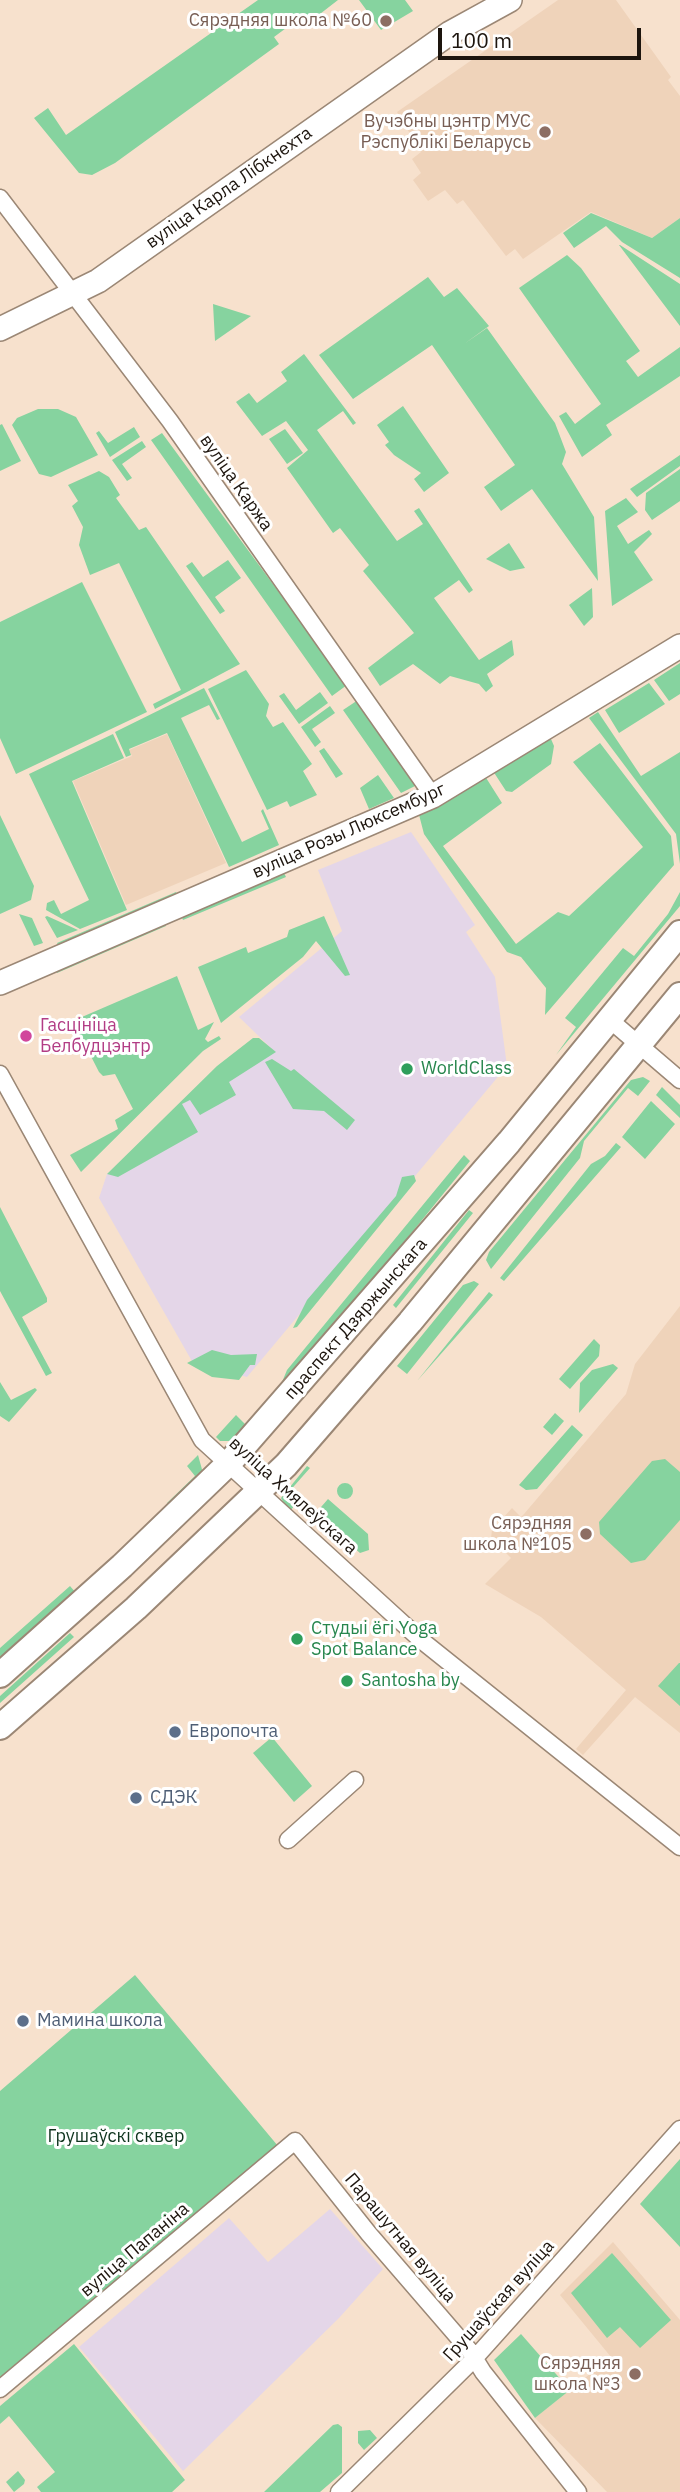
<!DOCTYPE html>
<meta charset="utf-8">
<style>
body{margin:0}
#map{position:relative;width:680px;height:2492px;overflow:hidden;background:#f7e1cd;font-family:"IBM Plex Sans",sans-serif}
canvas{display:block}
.scale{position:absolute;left:438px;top:28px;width:203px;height:32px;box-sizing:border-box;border:4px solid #1d150e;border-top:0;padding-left:9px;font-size:21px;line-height:24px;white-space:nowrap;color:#1d150e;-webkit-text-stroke:5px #fff;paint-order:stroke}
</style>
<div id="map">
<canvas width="680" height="2492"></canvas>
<div class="scale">100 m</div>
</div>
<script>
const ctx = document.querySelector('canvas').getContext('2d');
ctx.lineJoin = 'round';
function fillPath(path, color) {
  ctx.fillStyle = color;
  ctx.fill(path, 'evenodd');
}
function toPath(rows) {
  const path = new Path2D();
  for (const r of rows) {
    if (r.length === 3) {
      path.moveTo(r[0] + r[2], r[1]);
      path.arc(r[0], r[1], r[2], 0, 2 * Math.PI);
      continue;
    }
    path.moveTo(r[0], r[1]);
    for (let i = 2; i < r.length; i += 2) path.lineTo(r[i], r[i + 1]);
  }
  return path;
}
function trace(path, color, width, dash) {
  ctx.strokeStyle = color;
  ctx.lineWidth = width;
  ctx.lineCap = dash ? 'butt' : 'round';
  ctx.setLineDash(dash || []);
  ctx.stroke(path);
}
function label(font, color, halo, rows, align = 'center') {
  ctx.font = font + ' "IBM Plex Sans",sans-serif';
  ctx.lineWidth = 6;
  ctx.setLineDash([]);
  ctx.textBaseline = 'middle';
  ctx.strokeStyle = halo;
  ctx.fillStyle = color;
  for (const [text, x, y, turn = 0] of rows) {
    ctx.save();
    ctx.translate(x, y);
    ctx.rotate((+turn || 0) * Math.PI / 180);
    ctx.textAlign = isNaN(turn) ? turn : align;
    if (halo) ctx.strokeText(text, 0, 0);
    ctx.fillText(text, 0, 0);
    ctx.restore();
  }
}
fillPath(toPath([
 [411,832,475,925,466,932,495,977,507,1066,247,1377,193,1363,99,1198,107,1174,182,1104,272,1049,239,1017,342,931,318,870],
 [330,2209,383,2269,339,2318,183,2471,79,2347,229,2218,268,2262]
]), '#e4d6e8');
fillPath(toPath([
 [558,0,616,0,671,77,668,80,680,96,680,218,652,238,591,212,523,259,515,249,506,256,463,200,457,204,445,190,428,201,413,180,421,173,412,159,421,152,397,112],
 [167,734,226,863,126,905,73,781,132,756,129,750],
 [680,1306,680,1733,635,1697,583,1755,576,1749,626,1690,541,1617,485,1584,511,1558,491,1538,492,1530,512,1508,521,1517,524,1514,626,1394,635,1364],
 [613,2242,680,2320,680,2492,607,2492,535,2418,611,2357,560,2295]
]), '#efd3ba');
fillPath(toPath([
 [258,0,338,0,307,24,301,17,274,37,279,44,115,163,92,175,79,173,34,118,48,108,66,135],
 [359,0,405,0,413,11,381,30],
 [591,213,652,238,680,218,680,278,622,242,606,226,574,248,563,233],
 [620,245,680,284,680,326,619,245],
 [567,255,581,268,640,351,626,361,638,377,680,347,680,376,606,425,612,435,582,457,559,416,566,412,575,424,601,404,519,288],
 [428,277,444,297,457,288,489,326,464,344,487,328,555,423,566,452,562,464,594,517,598,581,532,489,501,511,484,487,515,465,432,345,353,399,319,355],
 [213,304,251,316,215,341],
 [304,354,356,423,353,425,343,411,317,430,397,541,423,524,414,511,419,508,473,590,469,593,459,580,434,598,479,660,512,640,514,655,487,674,493,686,486,692,479,684,450,676,440,684,413,664,380,686,368,668,414,633,363,571,369,565,340,528,333,533,287,468,308,450,286,421,262,436,236,402,249,393,257,403,287,381,281,372],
 [403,406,449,473,424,492,414,479,421,473,394,455,385,445,389,442,377,425],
 [38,409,58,409,76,417,98,455,51,477,39,474,12,425,17,418],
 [2,424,21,461,0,471,0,425],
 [134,427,140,437,110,457,96,433,99,431,108,443],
 [285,429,303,453,287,464,269,439],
 [162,433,347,685,332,696,151,440],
 [142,441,146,447,122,464,132,478,127,481,112,460],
 [680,455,680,466,637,497,630,489],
 [680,469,680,501,652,520,645,510,646,493],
 [99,471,109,477,120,495,116,498,139,530,146,527,240,664,155,709,153,704,181,690,119,563,90,575,79,545,83,527,72,506,78,501,68,485],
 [626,498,638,512,617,526,628,544,649,530,652,534,634,552,653,580,612,606,605,511],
 [509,543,525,568,510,571,486,559],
 [228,560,241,578,215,597,225,611,220,614,186,566,192,562,203,577],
 [82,582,147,712,16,774,0,738,0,622],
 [592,588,593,617,584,626,569,605],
 [680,663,680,694,669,701,654,680],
 [246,670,269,704,266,716,273,727,283,722,312,764,303,771,317,795,290,807,287,801,267,810,208,689],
 [649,683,665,704,619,733,605,710],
 [204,688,220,719,217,720,209,705,181,718,242,842,269,829,261,811,263,809,279,845,229,867,167,733,129,749,131,755,126,757,115,732],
 [320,692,328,703,299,724,279,696,284,693,296,710],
 [358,700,417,780,415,786,401,793,343,710],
 [330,706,335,713,312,729,321,742,315,747,301,727],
 [598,712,641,776,680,752,680,864,676,834,589,718],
 [548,732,554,746,551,764,512,792,506,791,491,768],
 [113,734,124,758,72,781,127,910,80,929,46,910,47,903,54,900,61,914,89,900,29,774],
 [600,743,671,836,674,865,545,1015,546,988,521,957,507,952,424,834,417,807,483,773,502,803,443,846,516,944,558,912,569,916,643,847,573,762],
 [324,748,343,774,336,778,319,751],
 [378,775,394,798,369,809,360,788],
 [0,815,34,886,31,900,0,914],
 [284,873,286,877,183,920,181,915],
 [176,892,178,897,59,948,57,943],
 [680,892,680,906,556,1055,576,1027,565,1018,623,948,634,956,668,914],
 [19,914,32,918,43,943,34,946],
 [47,916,78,930,57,938,45,917],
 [324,916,350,975,345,976,316,941,303,957,221,1023,198,967,246,947,248,953,287,937,289,930],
 [164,922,166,926,57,973,55,969],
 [177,976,198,1030,214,1022,205,1039,208,1042,219,1036,221,1039,203,1051,81,1172,70,1155,118,1129,115,1120,133,1109,115,1074,103,1076,99,1072,77,1029,64,1032,61,1026],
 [253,1038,259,1038,276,1052,229,1082,236,1095,200,1115,190,1100,182,1104,198,1132,118,1177,107,1174,217,1066],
 [272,1059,291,1071,294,1069,355,1120,347,1130,324,1111,293,1109,265,1062],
 [643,1077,650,1081,638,1096,628,1088,584,1141,580,1158,491,1269,486,1260,489,1252,631,1080],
 [662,1087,680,1105,680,1118,656,1095],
 [651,1101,675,1124,645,1159,622,1137],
 [616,1143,621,1147,504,1281,500,1278,591,1164,605,1156],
 [464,1155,470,1161,339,1322,235,1441,220,1441,216,1437,236,1415,246,1425,280,1387,287,1370],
 [414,1175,416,1181,297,1327,293,1328,307,1300,396,1196,402,1177],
 [0,1207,47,1298,47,1302,22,1317,52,1373,46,1376,0,1291],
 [469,1210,473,1213,396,1308,393,1305],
 [474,1281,479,1284,407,1374,397,1366,463,1285],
 [489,1292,493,1295,417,1381],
 [594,1339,600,1345,599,1356,570,1389,559,1379],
 [212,1350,231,1355,257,1354,255,1365,250,1365,239,1380,212,1377,187,1363],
 [613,1364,618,1368,579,1413,580,1383,592,1370],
 [0,1382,11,1400,35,1388,37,1390,9,1422,0,1416],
 [555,1413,564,1421,552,1435,543,1427],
 [572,1425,583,1435,537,1489,526,1490,519,1485],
 [198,1455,203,1473,170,1506,167,1503,195,1476,187,1466],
 [665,1459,680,1472,680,1520,645,1560,631,1563,600,1534,599,1522,652,1461],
 [307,1466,310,1468,287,1494,297,1503,289,1512,281,1498],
 [345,1491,8],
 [328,1499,368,1534,369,1550,360,1553,315,1514],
 [70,1586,76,1593,0,1660,0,1648],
 [70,1633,74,1637,0,1703,0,1696],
 [679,1663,680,1663,680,1706,658,1686],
 [272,1737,312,1786,294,1802,253,1753],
 [135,1975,278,2146,0,2380,0,2091],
 [680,2159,680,2247,640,2204],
 [612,2253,671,2320,640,2348,620,2327,607,2338,571,2293],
 [521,2334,570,2390,535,2418,494,2360],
 [74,2344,185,2480,172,2492,41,2492,37,2487,55,2472,9,2416,0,2424,0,2406],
 [338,2424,342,2427,342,2473,320,2492,264,2492,333,2425],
 [370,2430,377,2438,364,2450,358,2443,358,2431],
 [18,2471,25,2480,24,2484,14,2492,6,2482]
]), '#86d39f');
const street = toPath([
 [0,198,170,421,433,796],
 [610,1020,680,1080],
 [0,1074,202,1440,421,1640,680,1847],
 [288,1840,355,1780],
 [0,2389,295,2141,369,2234,470,2351,483,2372,578,2492],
 [339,2492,474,2359,680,2129]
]);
const secondary = toPath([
 [0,329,98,281,450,33,510,0],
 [0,983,433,796,680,646]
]);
const primary = toPath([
 [0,1675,122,1566,229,1463,509,1142,680,933],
 [0,1727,136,1608,286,1465,410,1322,680,995]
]);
trace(street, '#9b8775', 19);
trace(secondary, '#9b8775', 26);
trace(primary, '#9b8775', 28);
trace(street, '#fff', 16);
trace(secondary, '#fff', 23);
trace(primary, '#fff', 24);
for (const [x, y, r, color] of [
 [386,21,7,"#8d6e63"],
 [545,132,7,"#8d6e63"],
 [26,1036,7,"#d1479c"],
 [407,1069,7,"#2e9e5b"],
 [586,1534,7,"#8d6e63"],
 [297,1639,7,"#2e9e5b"],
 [347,1681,7,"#2e9e5b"],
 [175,1732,7,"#5c6f8a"],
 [136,1798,7,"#5c6f8a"],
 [23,2021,7,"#5c6f8a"],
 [635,2374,7,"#8d6e63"]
]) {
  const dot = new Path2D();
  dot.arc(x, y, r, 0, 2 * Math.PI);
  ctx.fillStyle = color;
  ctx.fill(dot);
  trace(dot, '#fff', 2.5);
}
label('18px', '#785e54', '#fff', [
 ["Сярэдняя школа №60",372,21],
 ["Вучэбны цэнтр МУС",531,122],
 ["Рэспублікі Беларусь",531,143],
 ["Сярэдняя",572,1524],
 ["школа №105",572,1545],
 ["Сярэдняя",621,2364],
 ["школа №3",621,2385]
], 'right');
label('18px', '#1d150e', '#fff', [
 ["вуліца Карла Лібкнехта",229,188,-35],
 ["вуліца Каржа",236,483,55],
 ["вуліца Розы Люксембург",349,831,-24],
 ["праспект Дзяржынскага",356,1319,-49],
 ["вуліца Хмялеўскага",293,1496,42],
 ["Парашутная вуліца",400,2238,50],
 ["вуліца Папаніна",135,2250,-40],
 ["Грушаўская вуліца",499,2301,-48]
]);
label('18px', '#b23c85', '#fff', [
 ["Гасцініца",40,1026],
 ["Белбудцэнтр",40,1047]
], 'left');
label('18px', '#27864d', '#fff', [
 ["WorldClass",421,1069],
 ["Студыі ёгі Yoga",311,1629],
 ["Spot Balance",311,1650],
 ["Santosha by",361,1681]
], 'left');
label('18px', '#4e5e75', '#fff', [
 ["Европочта",189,1732],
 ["СДЭК",150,1798],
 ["Мамина школа",37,2021]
], 'left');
label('18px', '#0f351e', '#fff', [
 ["Грушаўскі сквер",116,2137]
]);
</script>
